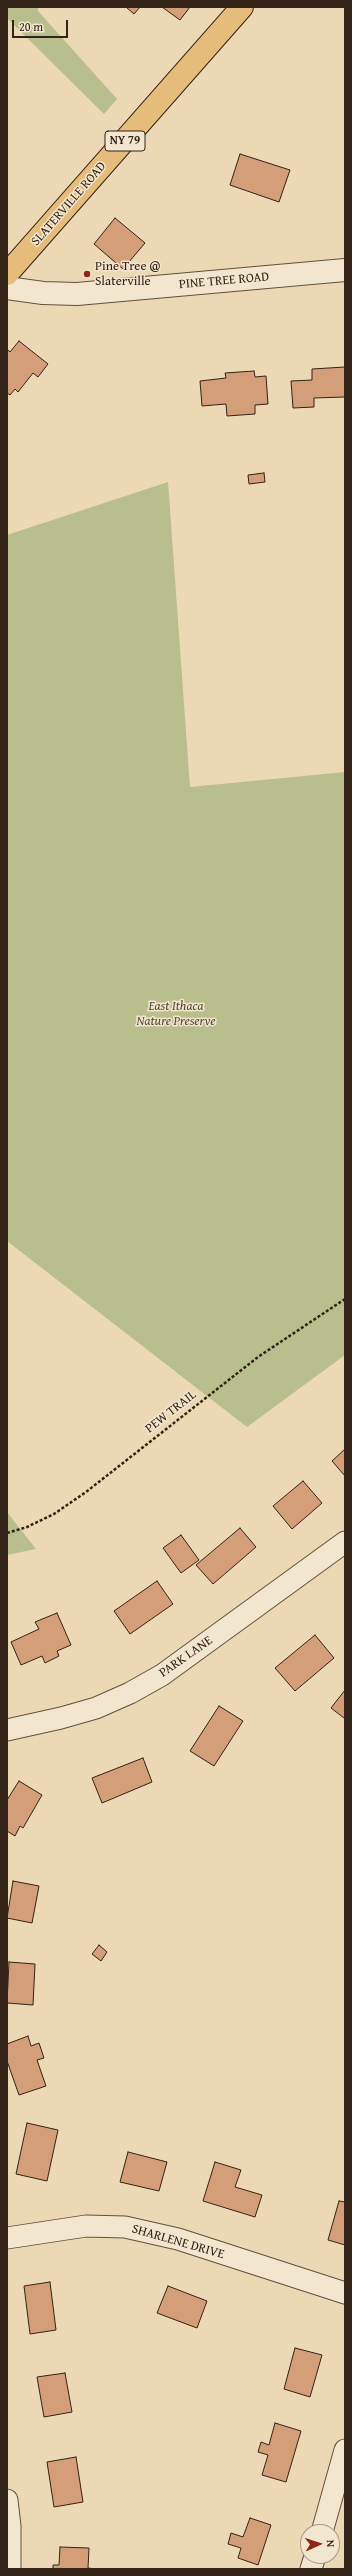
<!DOCTYPE html>
<style>
body{margin:0}
#map{position:relative;width:352px;height:2576px;overflow:hidden;background:#edd8b5;font-family:"Gentium Book Plus",serif}
canvas{display:block}
.frame{position:absolute;inset:0;border:8px solid #332216;pointer-events:none}
.north{position:absolute;left:300px;top:2524px;width:40px;height:40px;box-sizing:border-box;background:#f3e6cf;border:1px solid #a69885;border-radius:50%;rotate:87deg;font-size:11px;font-weight:700;line-height:16px;text-align:center;color:#332216}
.north::after{content:'';display:block;margin:auto;width:14px;height:18px;background:#8f2418;clip-path:polygon(50% 0,100% 100%,50% 72%,0 100%)}
.scale{position:absolute;left:12px;top:20px;width:56px;height:18px;box-sizing:border-box;border:2px solid #332216;border-top:0;padding-left:5px;font-size:12px;line-height:14px;white-space:nowrap;color:#332216;-webkit-text-stroke:3px #f3e6cf;paint-order:stroke}
</style>
<div id="map">
<canvas width="352" height="2576"></canvas>
<div class="frame"></div>
<div class="north">N</div>
<div class="scale">20 m</div>
</div>
<script>
const ctx = document.querySelector('canvas').getContext('2d');
ctx.lineJoin = 'round';
function fillPath(path, color) {
  ctx.fillStyle = color;
  ctx.fill(path, 'evenodd');
}
function toPath(rows) {
  const path = new Path2D();
  for (const r of rows) {
    path.moveTo(r[0], r[1]);
    for (let i = 2; i < r.length; i += 2) path.lineTo(r[i], r[i + 1]);
  }
  return path;
}
function trace(path, color, width, dash) {
  ctx.strokeStyle = color;
  ctx.lineWidth = width;
  ctx.lineCap = dash ? 'butt' : 'round';
  ctx.setLineDash(dash || []);
  ctx.stroke(path);
}
function label(font, color, halo, rows, align = 'center') {
  ctx.font = font + ' "Gentium Book Plus",serif';
  ctx.lineWidth = 3;
  ctx.setLineDash([]);
  ctx.textBaseline = 'middle';
  ctx.strokeStyle = halo;
  ctx.fillStyle = color;
  for (const [text, x, y, turn = 0] of rows) {
    ctx.save();
    ctx.translate(x, y);
    ctx.rotate((+turn || 0) * Math.PI / 180);
    ctx.textAlign = isNaN(turn) ? turn : align;
    if (halo) ctx.strokeText(text, 0, 0);
    ctx.fillText(text, 0, 0);
    ctx.restore();
  }
}
fillPath(toPath([
 [7,7,38,7,38,11,117,99,104,114,7,18],
 [168,482,190,787,345,772,345,1355,247,1427,7,1241,7,535],
 [7,1512,36,1549,7,1555]
]), '#b8bf8d');
const building = toPath([
 [126,7,140,7,134,14,126,7],
 [162,7,190,7,180,20,162,7],
 [240,154,290,170,279,202,230,185,240,154],
 [115,218,145,243,123,269,94,244,115,218],
 [19,341,48,364,38,377,33,373,18,392,15,389,10,395,7,393,7,349,10,352,19,341],
 [345,367,345,397,314,398,314,407,293,408,291,381,312,380,312,369,345,367],
 [254,371,255,377,266,376,268,404,255,405,255,414,227,416,226,404,202,406,200,381,226,378,225,373,254,371],
 [264,473,265,482,249,484,248,475,264,473],
 [345,1449,345,1476,332,1461,345,1449],
 [303,1481,322,1503,292,1529,273,1506,303,1481],
 [240,1528,256,1547,213,1584,196,1565,240,1528],
 [181,1535,199,1560,181,1573,163,1548,181,1535],
 [157,1581,173,1604,130,1634,114,1611,157,1581],
 [57,1613,71,1645,57,1651,59,1656,45,1663,42,1656,21,1665,11,1642,39,1629,35,1622,57,1613],
 [315,1635,334,1658,295,1691,275,1668,315,1635],
 [345,1690,345,1717,344,1718,331,1708,345,1690],
 [219,1706,243,1721,214,1766,190,1751,219,1706],
 [143,1758,152,1782,102,1803,92,1778,143,1758],
 [19,1781,42,1795,23,1828,20,1826,15,1836,7,1831,7,1800,19,1781],
 [13,1881,39,1886,32,1923,7,1918,13,1881],
 [99,1945,107,1952,101,1961,92,1954,99,1945],
 [9,1962,35,1964,33,2005,7,2003,9,1962],
 [28,2036,31,2046,39,2043,44,2058,37,2060,46,2086,19,2095,7,2061,7,2044,28,2036],
 [27,2123,58,2130,47,2181,16,2174,27,2123],
 [128,2152,167,2162,159,2191,120,2182,128,2152],
 [215,2162,241,2170,235,2187,262,2195,255,2217,203,2201,215,2162],
 [339,2201,345,2202,345,2245,328,2240,339,2201],
 [50,2282,56,2330,30,2334,24,2286,50,2282],
 [168,2286,207,2301,197,2328,157,2313,168,2286],
 [295,2348,322,2355,310,2397,284,2389,295,2348],
 [65,2373,72,2412,44,2417,37,2377,65,2373],
 [275,2423,301,2431,286,2482,262,2475,268,2455,258,2452,261,2442,269,2445,275,2423],
 [76,2457,83,2502,54,2507,47,2462,76,2457],
 [250,2518,271,2525,258,2565,238,2558,241,2548,228,2544,231,2533,243,2537,250,2518],
 [60,2547,89,2548,88,2568,96,2569,53,2569,53,2565,59,2565,60,2547]
]);
fillPath(building, '#d49e79');
trace(building, '#332216', 1);
const minor = toPath([
 [7,1730,61,1718,96,1708,130,1693,162,1675,345,1542],
 [7,2238,86,2226,125,2227,178,2239,345,2293],
 [7,2500,10,2526,10,2569],
 [322,2532,345,2450],
 [311,2569,315,2556]
]);
const tertiary = toPath([
 [7,288,43,293,77,294,345,270]
]);
const trunk = toPath([
 [7,274,242,7]
]);
trace(minor, '#62503e', 23);
trace(tertiary, '#62503e', 24);
trace(trunk, '#332216', 24);
trace(toPath([
 [7,1533,27,1527,54,1514,86,1492,258,1357,345,1299]
]), '#332216', 2.5, [3, 2]);
trace(minor, '#f3e6cf', 21);
trace(tertiary, '#f3e6cf', 22);
trace(trunk, '#e6bc7a', 22);
for (const [x, y, r, color] of [
 [87,274,4,"#8f2418"]
]) {
  const dot = new Path2D();
  dot.arc(x, y, r, 0, 2 * Math.PI);
  ctx.fillStyle = color;
  ctx.fill(dot);
  trace(dot, '#f3e6cf', 1.5);
}
for (const [x, y, w] of [
 [125,141,40]
]) {
  const box = new Path2D();
  box.roundRect(x - w / 2, y - 10, w, 20, 3);
  ctx.fillStyle = '#f3e6cf';
  ctx.fill(box);
  trace(box, '#332216', 1);
}
label('bold 12px', '#332216', null, [
 ["NY 79",125,141]
]);
label('13px', '#332216', '#f3e6cf', [
 ["SLATERVILLE ROAD",69,204,-49],
 ["PINE TREE ROAD",224,281,-5],
 ["PEW TRAIL",171,1412,-38],
 ["PARK LANE",186,1657,-35],
 ["SHARLENE DRIVE",178,2242,16]
]);
label('13px', '#332216', '#f3e6cf', [
 ["Pine Tree @",95,267],
 ["Slaterville",95,282]
], 'left');
label('italic 13px', '#544934', '#f3e6cf', [
 ["East Ithaca",176,1007],
 ["Nature Preserve",176,1022]
]);
</script>
